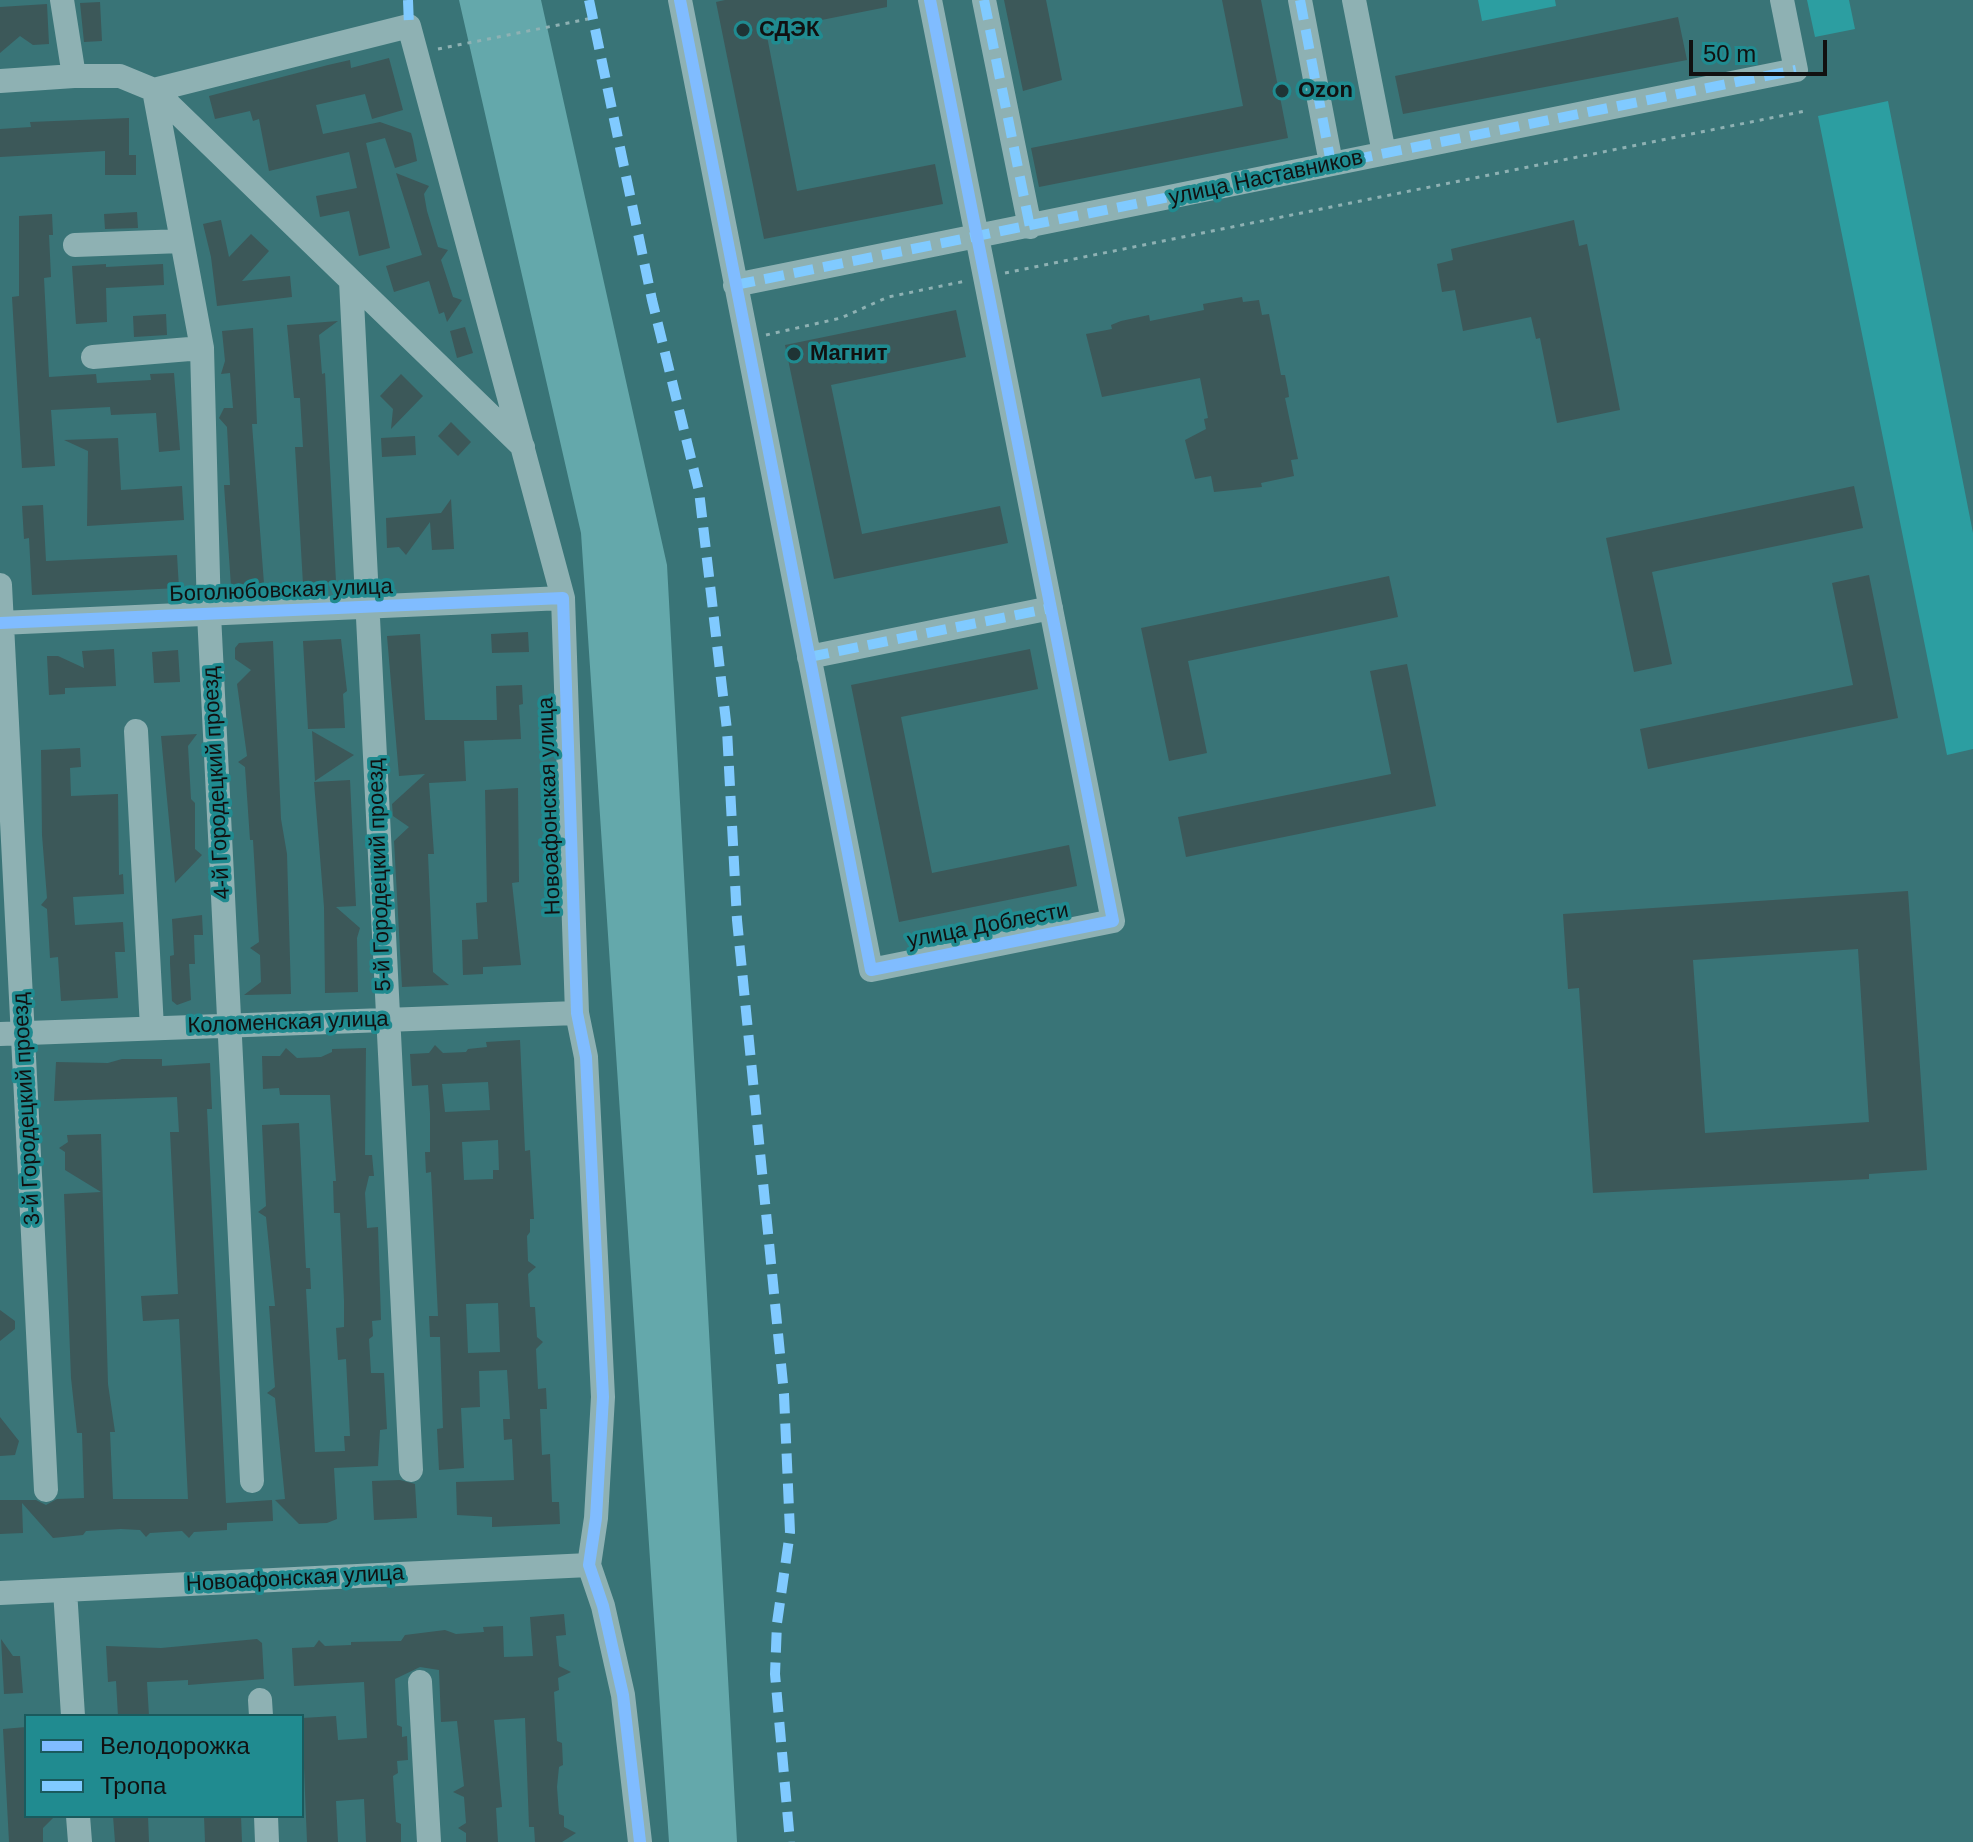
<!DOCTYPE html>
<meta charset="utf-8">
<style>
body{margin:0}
#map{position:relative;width:1973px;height:1842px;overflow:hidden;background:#397477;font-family:Helvetica,sans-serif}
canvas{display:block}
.legend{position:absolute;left:24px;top:1714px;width:280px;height:104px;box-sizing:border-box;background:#208b90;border:2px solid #1a5a5d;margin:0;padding:10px 14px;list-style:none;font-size:24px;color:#111}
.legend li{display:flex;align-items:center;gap:16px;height:40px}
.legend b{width:40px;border:2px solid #1a5a5d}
.scale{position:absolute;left:1689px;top:40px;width:138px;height:36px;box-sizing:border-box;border:4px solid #111;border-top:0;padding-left:10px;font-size:24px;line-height:28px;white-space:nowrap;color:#111;-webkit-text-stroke:6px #208b90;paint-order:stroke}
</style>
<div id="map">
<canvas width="1973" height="1842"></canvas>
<ul class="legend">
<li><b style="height:10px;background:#80bcff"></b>Велодорожка</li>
<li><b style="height:10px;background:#80caff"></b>Тропа</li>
</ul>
<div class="scale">50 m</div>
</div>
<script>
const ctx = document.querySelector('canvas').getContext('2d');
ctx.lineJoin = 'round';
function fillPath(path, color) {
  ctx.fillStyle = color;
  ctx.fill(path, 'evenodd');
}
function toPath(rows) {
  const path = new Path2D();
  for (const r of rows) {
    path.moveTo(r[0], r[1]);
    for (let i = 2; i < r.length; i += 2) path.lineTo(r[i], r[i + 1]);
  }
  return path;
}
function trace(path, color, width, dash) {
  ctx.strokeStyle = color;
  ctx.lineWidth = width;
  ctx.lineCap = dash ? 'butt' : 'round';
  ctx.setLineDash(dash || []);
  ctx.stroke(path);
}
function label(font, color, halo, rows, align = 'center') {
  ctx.font = font + ' Helvetica,sans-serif';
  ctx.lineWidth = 7;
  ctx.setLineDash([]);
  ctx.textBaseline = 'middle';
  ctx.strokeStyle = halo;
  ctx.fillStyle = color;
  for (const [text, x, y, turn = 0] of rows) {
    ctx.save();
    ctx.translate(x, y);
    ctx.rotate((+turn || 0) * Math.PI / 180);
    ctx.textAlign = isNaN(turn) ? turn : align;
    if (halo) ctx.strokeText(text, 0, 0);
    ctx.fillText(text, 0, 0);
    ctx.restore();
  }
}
fillPath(toPath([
 [1478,0,1555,0,1556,6,1482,21],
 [1807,0,1849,0,1855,29,1815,37],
 [1888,101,1973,533,1973,749,1947,755,1818,116]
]), '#2c9ea1');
fillPath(toPath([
 [459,0,541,0,667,565,737,1842,669,1842,581,533]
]), '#64a8ab');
fillPath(toPath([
 [725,0,887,0,887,7,766,31,797,191,935,164,943,204,764,239,716,2],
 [1004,0,1046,0,1062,80,1023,91],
 [1222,0,1261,0,1288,138,1039,187,1031,148,1243,106],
 [100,2,102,41,84,42,80,3],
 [47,4,49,44,33,45,20,36,0,53,0,7],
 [1678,17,1687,60,1403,114,1395,76],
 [389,58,403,110,372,119,365,94,316,105,323,134,380,122,411,133,413,140,417,161,395,168,385,138,366,143,390,248,359,256,349,211,320,217,316,196,357,188,349,152,269,171,259,119,253,121,250,111,215,119,209,96,328,65,350,60,351,68],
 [129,118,129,155,136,155,136,175,105,175,105,151,0,157,0,129,31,127,30,122],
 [396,173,429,186,424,194,427,211,438,247,448,250,441,260,453,297,462,300,447,322,444,312,439,314,429,281,394,292,386,266,422,255],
 [137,212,138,228,105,229,104,214],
 [52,214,53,235,49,235,51,277,44,278,49,377,96,374,97,383,151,380,150,374,174,373,180,450,159,452,156,413,111,415,110,407,51,410,55,466,22,468,12,297,19,296,19,216],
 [221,220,229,257,251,234,269,251,242,281,290,276,292,297,217,306,211,257,203,224],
 [1574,220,1579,246,1587,244,1620,410,1557,423,1540,338,1536,339,1531,317,1463,331,1455,290,1442,292,1437,264,1453,260,1451,249],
 [106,264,106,267,163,264,164,285,106,288,107,322,76,324,72,266],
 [1242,297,1243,302,1259,300,1262,315,1269,314,1281,375,1285,375,1288,390,1289,397,1285,398,1298,459,1291,460,1294,476,1261,483,1262,487,1214,492,1211,476,1195,479,1185,440,1206,429,1204,419,1208,418,1200,378,1102,397,1086,334,1112,329,1111,325,1121,321,1149,315,1150,321,1204,310,1203,304],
 [956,310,966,357,831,385,862,534,1000,506,1008,543,834,579,785,345],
 [166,314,167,335,134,337,133,316],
 [338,321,319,335,322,374,325,373,336,582,303,584,295,447,303,447,300,398,294,398,287,325],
 [465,327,473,353,457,358,450,331],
 [253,328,257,424,252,424,264,584,231,586,224,485,230,485,227,427,219,418,224,408,233,408,230,373,221,374,225,361,222,331],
 [401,374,423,396,391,429,393,409,380,396],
 [451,422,471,442,458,456,438,436],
 [415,436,416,455,382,457,381,438],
 [118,438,121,490,182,486,184,520,87,526,88,451,64,440],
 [1854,486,1863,528,1652,572,1672,664,1634,672,1606,538],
 [451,499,454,549,432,550,430,522,406,555,399,547,387,548,386,518,441,513],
 [43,505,46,561,177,555,179,588,32,595,29,538,24,539,22,506],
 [1869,575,1898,718,1648,769,1640,729,1853,685,1832,583],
 [1389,576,1398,617,1188,661,1207,753,1169,761,1141,628],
 [528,632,529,652,492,653,491,634],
 [420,634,425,720,497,720,496,686,522,685,523,704,519,705,521,739,464,741,466,781,429,783,434,854,428,854,433,972,449,985,402,987,394,841,409,827,393,816,392,804,425,774,399,776,387,636],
 [341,639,347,691,343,694,345,728,308,729,303,641],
 [273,641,281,819,287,854,291,994,244,995,261,982,260,955,250,948,259,942,253,840,250,840,245,767,238,762,247,756,237,684,251,670,235,659,235,648,239,643],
 [114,649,116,686,65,688,65,694,49,695,47,656,58,656,84,668,82,651],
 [1030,649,1038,689,901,717,932,873,1069,845,1077,886,899,922,851,685],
 [178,650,180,682,154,683,152,652],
 [1407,664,1436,806,1186,857,1178,817,1391,774,1370,671],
 [312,731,354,755,315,781],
 [197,734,188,746,191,799,195,803,195,849,202,855,175,883,161,736],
 [80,748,81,767,70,768,71,796,118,794,119,875,123,874,124,894,73,897,75,925,123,922,125,952,115,952,118,998,61,1001,58,957,50,958,47,909,41,905,47,898,42,835,41,750],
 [350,780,356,906,336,907,360,928,357,938,358,992,325,993,324,907,314,782],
 [518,788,519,882,512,883,521,965,483,967,483,974,463,975,462,940,478,939,476,903,487,902,485,790],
 [1908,891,1927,1170,1869,1174,1869,1179,1593,1193,1579,988,1568,989,1563,914],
 [1858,949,1869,1122,1705,1133,1693,960],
 [202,915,203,935,194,935,195,964,189,964,191,1000,177,1005,172,1001,170,963,170,956,174,955,172,919],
 [520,1040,525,1151,530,1150,534,1219,530,1219,530,1232,527,1236,528,1261,536,1267,528,1274,530,1307,535,1307,537,1337,543,1342,536,1349,538,1389,546,1388,547,1409,540,1409,542,1455,550,1454,552,1502,559,1502,560,1524,492,1527,492,1517,457,1515,456,1482,514,1480,512,1439,504,1440,503,1419,510,1419,507,1370,479,1371,480,1407,461,1408,464,1468,439,1470,437,1429,443,1428,440,1337,430,1337,429,1316,438,1316,431,1172,426,1173,425,1152,430,1152,430,1113,428,1085,412,1086,410,1054,429,1053,435,1045,443,1053,466,1052,468,1049,487,1047,486,1042],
 [488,1082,490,1110,445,1112,442,1084],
 [498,1140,499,1170,493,1170,493,1179,464,1180,462,1142],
 [498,1303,500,1352,468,1353,466,1304],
 [286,1048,297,1058,321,1057,332,1052,332,1049,366,1048,365,1155,372,1155,374,1176,369,1176,365,1193,367,1228,378,1227,381,1320,372,1321,373,1336,369,1339,371,1373,384,1373,387,1429,380,1430,378,1466,334,1468,337,1519,327,1523,299,1524,275,1500,285,1499,275,1398,267,1393,275,1387,269,1306,275,1306,266,1217,258,1212,266,1206,262,1125,299,1123,306,1268,310,1268,311,1289,306,1289,315,1452,345,1451,344,1436,350,1436,346,1359,338,1360,336,1328,344,1327,344,1301,340,1213,334,1213,333,1181,336,1181,330,1095,280,1095,279,1088,263,1089,262,1056,280,1056],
 [122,1059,162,1059,162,1066,210,1063,212,1109,207,1109,226,1503,272,1500,273,1521,227,1523,227,1530,194,1532,189,1538,182,1531,150,1533,146,1537,140,1530,121,1529,86,1531,83,1535,53,1538,22,1503,23,1533,0,1534,0,1500,36,1500,46,1505,57,1499,84,1498,82,1433,77,1433,71,1378,64,1194,101,1192,65,1170,65,1152,59,1148,68,1142,67,1135,101,1134,108,1384,115,1432,110,1432,113,1499,188,1499,179,1319,143,1321,141,1296,178,1294,170,1132,179,1132,177,1097,54,1101,56,1062,108,1063],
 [0,1310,15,1321,15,1329,0,1341],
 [0,1417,19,1441,15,1455,0,1456],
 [400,1480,415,1484,417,1518,374,1520,372,1481],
 [564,1614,566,1635,556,1636,559,1666,571,1672,558,1678,559,1690,554,1692,557,1741,562,1743,563,1765,559,1767,557,1787,559,1814,564,1816,564,1827,576,1833,562,1842,535,1842,534,1827,529,1827,525,1718,494,1720,502,1807,496,1808,498,1842,466,1842,466,1833,458,1828,466,1823,464,1797,453,1792,464,1786,457,1721,441,1722,439,1670,420,1667,395,1679,397,1725,402,1727,402,1737,407,1736,408,1760,397,1761,398,1773,393,1776,396,1822,401,1824,401,1842,366,1842,364,1799,336,1801,338,1842,307,1842,302,1718,336,1716,338,1740,367,1738,364,1682,294,1686,292,1648,314,1647,319,1640,325,1646,351,1645,351,1642,401,1641,405,1635,445,1630,456,1634,484,1632,483,1627,503,1626,504,1657,533,1656,530,1617],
 [1,1639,13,1656,20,1656,23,1693,4,1694],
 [257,1639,262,1643,264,1679,188,1685,188,1680,147,1682,149,1716,118,1716,116,1681,108,1682,106,1646,161,1648],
 [26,1727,26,1816,55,1816,43,1828,43,1842,9,1842,3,1729],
 [113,1816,148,1816,149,1842,115,1842],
 [204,1816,241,1816,242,1842,205,1842]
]), '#3c5859');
trace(toPath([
 [438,49,593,18],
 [1005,273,1805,111],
 [766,335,841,318,888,297,966,281]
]), '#8eb1b3', 3, [4, 6]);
trace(toPath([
 [62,0,74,76,120,76,154,90,409,26,563,598,577,1013,586,1057,603,1397,596,1518,589,1565,603,1606,623,1695,640,1842],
 [680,0,871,970,1113,921,930,0],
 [984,0,1030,227],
 [1300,0,1331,163],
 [1354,0,1384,153],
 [0,81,74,76],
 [154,90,202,348,209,614,252,1481],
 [154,90,523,447],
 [75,245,182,241],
 [351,281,411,1470],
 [735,285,1796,70,1782,0],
 [93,357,202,348],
 [0,585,46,1490],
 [0,623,563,598],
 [809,657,1051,608],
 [136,731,152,1028],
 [0,1034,577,1013],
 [65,1590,73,1716],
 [0,1593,589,1565],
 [420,1682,429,1842],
 [260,1700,261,1716],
 [78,1816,80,1842],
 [266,1816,267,1842]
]), '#8eb1b3', 24);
trace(toPath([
 [408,0,409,26],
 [589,0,652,300,699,491,727,730,737,920,784,1394,790,1532,777,1623,775,1674,790,1842],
 [984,0,1030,227],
 [1300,0,1331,163],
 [735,285,1796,70],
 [809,657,1051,608]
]), '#80caff', 10, [20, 10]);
trace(toPath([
 [680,0,871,970,1113,921,930,0],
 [0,623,563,598,577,1013,586,1057,603,1397,596,1518,589,1565,603,1606,623,1695,640,1842]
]), '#80bcff', 12);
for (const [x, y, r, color] of [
 [743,30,8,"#1f3435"],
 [1282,91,8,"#1f3435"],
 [794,354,8,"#1f3435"]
]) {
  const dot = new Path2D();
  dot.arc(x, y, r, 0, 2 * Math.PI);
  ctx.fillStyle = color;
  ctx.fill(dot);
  trace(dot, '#208b90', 3);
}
label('bold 22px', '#111', '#208b90', [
 ["СДЭК",759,30],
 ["Ozon",1298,91],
 ["Магнит",810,354]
], 'left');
label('22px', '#111', '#208b90', [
 ["улица Наставников",1266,178,-12],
 ["Боголюбовская улица",281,591,-2],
 ["4-й Городецкий проезд",217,783,-93],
 ["Новоафонская улица",550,806,-92],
 ["5-й Городецкий проезд",380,875,-92],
 ["улица Доблести",988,926,-11],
 ["Коломенская улица",288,1023,-2],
 ["3-й Городецкий проезд",27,1109,-93],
 ["Новоафонская улица",295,1579,-3]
]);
</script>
